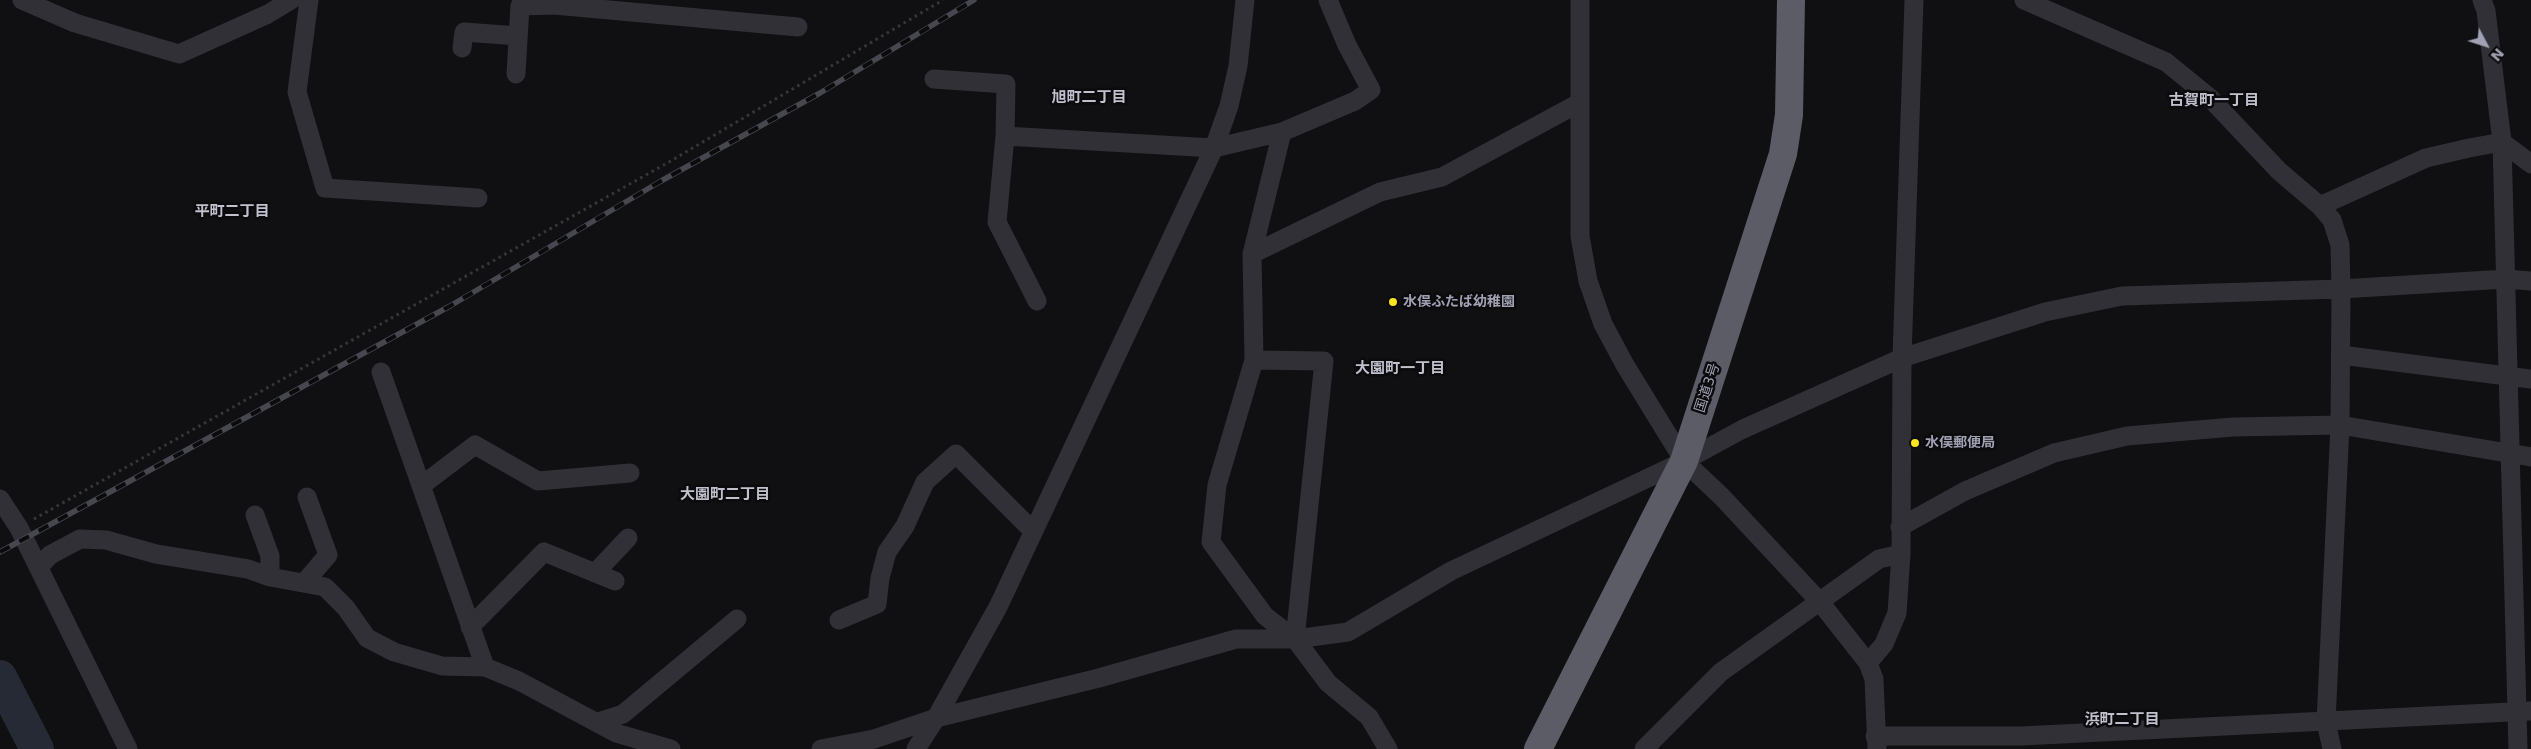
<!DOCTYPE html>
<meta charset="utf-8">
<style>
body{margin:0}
#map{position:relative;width:2531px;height:749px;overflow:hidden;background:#100f11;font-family:"DejaVu Sans",sans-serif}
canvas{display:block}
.north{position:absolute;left:2461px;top:20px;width:50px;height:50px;-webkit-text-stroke:4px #0b0a0c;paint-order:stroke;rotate:130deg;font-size:14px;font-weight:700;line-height:20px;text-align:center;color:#a0a1b3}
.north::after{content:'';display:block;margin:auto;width:18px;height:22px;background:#a0a1b3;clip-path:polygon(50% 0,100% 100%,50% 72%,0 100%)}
</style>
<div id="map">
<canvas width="2531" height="749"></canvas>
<div class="north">N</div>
</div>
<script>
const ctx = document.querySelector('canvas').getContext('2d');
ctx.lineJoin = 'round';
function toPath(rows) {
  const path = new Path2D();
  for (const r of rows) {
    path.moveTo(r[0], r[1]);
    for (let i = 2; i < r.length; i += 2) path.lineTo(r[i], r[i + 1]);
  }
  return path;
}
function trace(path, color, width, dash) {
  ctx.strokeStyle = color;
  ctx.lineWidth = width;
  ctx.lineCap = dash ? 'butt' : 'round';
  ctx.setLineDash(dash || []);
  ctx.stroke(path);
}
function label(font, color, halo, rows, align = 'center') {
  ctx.font = font + ' "DejaVu Sans","Noto Sans JP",sans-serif';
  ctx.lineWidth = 5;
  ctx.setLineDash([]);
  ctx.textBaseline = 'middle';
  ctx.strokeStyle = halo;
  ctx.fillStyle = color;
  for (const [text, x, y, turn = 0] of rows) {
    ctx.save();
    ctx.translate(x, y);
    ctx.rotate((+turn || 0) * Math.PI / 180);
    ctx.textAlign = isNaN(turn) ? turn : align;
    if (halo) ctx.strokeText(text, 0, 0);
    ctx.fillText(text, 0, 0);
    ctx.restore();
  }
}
trace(toPath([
 [0,677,37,749]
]), '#262a35', 34);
trace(toPath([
 [34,519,669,162,943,0]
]), '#36373d', 3, [2.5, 4]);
trace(toPath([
 [22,0,75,23,179,54,268,14,291,0],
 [309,0,297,92,325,188,478,198],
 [1580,0,1580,236,1588,281,1603,324,1625,365,1684,461,1722,497,1820,602,1868,663,1874,679,1877,749],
 [2024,0,2166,62,2209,97,2279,171,2320,206,2332,220,2340,245,2341,289,2340,425,2326,722,2332,749],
 [2482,0,2486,11,2502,142,2518,749],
 [554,5,798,27],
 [462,48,464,32,518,36],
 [516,74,520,6,554,5,555,0],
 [934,79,1006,84,1005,136,1214,148,1282,132,1252,254,1254,360,1324,361,1295,639],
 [1282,132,1355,101,1371,90,1347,45,1328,0],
 [1005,136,997,222,1037,301],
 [2320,206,2426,158,2469,148,2502,142,2531,164],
 [1252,254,1380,192,1442,177,1579,103],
 [2341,355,2531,379],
 [1254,360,1217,485,1211,542,1265,616,1295,639,1328,683,1369,717,1388,749],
 [381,372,485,667],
 [421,486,475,445,538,481,630,473],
 [0,499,19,528,128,749],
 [255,515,270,556,270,577],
 [1900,527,1965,491,2054,453,2127,436,2233,427,2340,425,2531,457],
 [39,567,50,555,80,539,106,540,156,554,248,569,270,577,325,587,346,608,367,638,394,652,442,666,485,667,519,681,616,733,671,749],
 [595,573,628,538],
 [304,583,328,555,307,497],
 [839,620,877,604,880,578,887,552,905,526,925,482,956,454,1033,531],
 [470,627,544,552,615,581],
 [1868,663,1884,644,1897,613,1901,554,1902,358,1914,0],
 [598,722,623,714,737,619],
 [1875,736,2021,736,2531,711],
 [821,749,874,739,936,718,1099,678,1236,639,1295,639,1348,632,1451,571,1684,461,1743,429,1902,358,2045,312,2122,296,2341,289,2506,279,2531,281],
 [916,749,936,718,998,607,1214,148,1229,106,1238,66,1245,0],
 [1644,749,1721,672,1879,559,1901,554]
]), '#313036', 19);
trace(toPath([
 [1538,749,1684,461,1783,154,1789,115,1791,0]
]), '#5c5c67', 28);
const rail = toPath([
 [0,552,450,306,661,181,820,93,974,0]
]);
trace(rail, '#47474f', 5.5);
trace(rail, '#0b0a0c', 4, [11]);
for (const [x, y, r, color] of [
 [1393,302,5,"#f9e420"],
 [1915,443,5,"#f9e420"]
]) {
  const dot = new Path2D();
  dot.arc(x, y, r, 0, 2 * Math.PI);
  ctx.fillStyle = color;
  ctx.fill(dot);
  trace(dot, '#0b0a0c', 2);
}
label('bold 14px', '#a0a1b3', '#0b0a0c', [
 ["水俣ふたば幼稚園",1403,302],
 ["水俣郵便局",1925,443]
], 'left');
label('14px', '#a0a1b3', '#0b0a0c', [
 ["国道3号",1708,388,-72]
]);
label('bold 15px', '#c1c1ce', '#0b0a0c', [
 ["旭町二丁目",1089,98],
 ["古賀町一丁目",2214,101],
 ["平町二丁目",232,212],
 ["大園町一丁目",1400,369],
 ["大園町二丁目",725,495],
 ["浜町二丁目",2122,720]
]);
</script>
